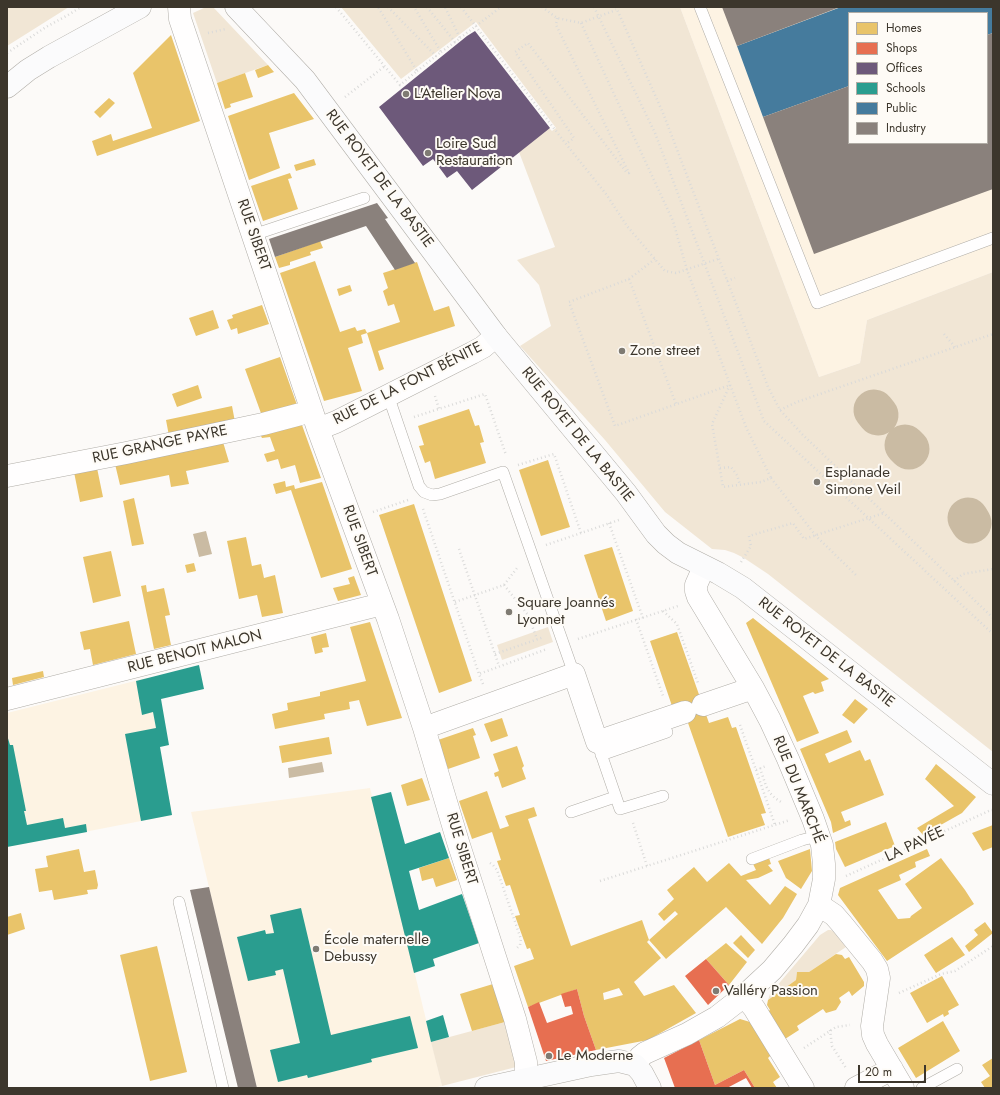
<!DOCTYPE html>
<meta charset="utf-8">
<style>
body{margin:0}
#map{position:relative;width:1000px;height:1095px;overflow:hidden;background:#fcfaf8;font-family:Jost,sans-serif}
canvas{display:block}
.frame{position:absolute;inset:0;border:8px solid #3c362c;pointer-events:none}
.legend{position:absolute;left:848px;top:12px;width:140px;height:132px;box-sizing:border-box;background:#fefbf6;border:1px solid #b0aca5;margin:0;padding:5px 7px;list-style:none;font-size:12px;color:#3c362c}
.legend li{display:flex;align-items:center;gap:8px;height:20px}
.legend b{width:20px;border:1px solid #b0aca5}
.scale{position:absolute;left:858px;top:1065px;width:68px;height:18px;box-sizing:border-box;border:2px solid #3c362c;border-top:0;padding-left:5px;font-size:12px;line-height:14px;white-space:nowrap;color:#3c362c;-webkit-text-stroke:3px #fefbf6;paint-order:stroke}
</style>
<div id="map">
<canvas width="1000" height="1095"></canvas>
<div class="frame"></div>
<ul class="legend">
<li><b style="height:11px;background:#e9c46a"></b>Homes</li>
<li><b style="height:11px;background:#e76f51"></b>Shops</li>
<li><b style="height:11px;background:#6d597a"></b>Offices</li>
<li><b style="height:11px;background:#2a9d8f"></b>Schools</li>
<li><b style="height:11px;background:#457b9d"></b>Public</li>
<li><b style="height:11px;background:#8a817c"></b>Industry</li>
</ul>
<div class="scale">20 m</div>
</div>
<script>
const ctx = document.querySelector('canvas').getContext('2d');
ctx.lineJoin = 'round';
function fillPath(path, color) {
  ctx.fillStyle = color;
  ctx.fill(path, 'evenodd');
}
function toPath(rows) {
  const path = new Path2D();
  for (const r of rows) {
    path.moveTo(r[0], r[1]);
    for (let i = 2; i < r.length; i += 2) path.lineTo(r[i], r[i + 1]);
  }
  return path;
}
function trace(path, color, width, dash) {
  ctx.strokeStyle = color;
  ctx.lineWidth = width;
  ctx.lineCap = dash ? 'butt' : 'round';
  ctx.setLineDash(dash || []);
  ctx.stroke(path);
}
function label(font, color, halo, rows, align = 'center') {
  ctx.font = font + ' Jost,sans-serif';
  ctx.lineWidth = 4;
  ctx.setLineDash([]);
  ctx.textBaseline = 'middle';
  ctx.strokeStyle = halo;
  ctx.fillStyle = color;
  for (const [text, x, y, turn = 0] of rows) {
    ctx.save();
    ctx.translate(x, y);
    ctx.rotate((+turn || 0) * Math.PI / 180);
    ctx.textAlign = isNaN(turn) ? turn : align;
    if (halo) ctx.strokeText(text, 0, 0);
    ctx.fillText(text, 0, 0);
    ctx.restore();
  }
}
fillPath(toPath([
 [680,7,993,7,993,272,867,320,860,363,819,377],
 [849,13,987,13,987,143,849,143],
 [147,678,172,815,7,847,7,713],
 [370,788,442,1086,432,1088,257,1088,191,812]
]), '#fdf3e3');
fillPath(toPath([
 [7,7,69,7,7,46],
 [206,7,213,7,268,65,217,83,193,13],
 [341,7,680,7,819,377,860,363,867,320,993,272,993,752,768,574,744,558,734,553,725,550,712,549,665,512,605,440,520,346,551,326,539,285,517,260,555,247,519,152,549,128,552,131,556,128,476,22,401,79],
 [548,627,553,642,502,660,497,645],
 [828,930,831,930,834,932,846,947,809,972,797,972,796,980,768,1000,770,994,820,935],
 [505,1022,520,1066,442,1086,431,1042]
]), '#f1e6d5');
fillPath(toPath([
 [206,531,212,554,199,557,193,534],
 [322,762,324,772,289,778,288,768]
]), '#cabba3');
fillPath(toPath([
 [171,35,200,121,97,156,92,141,111,134,113,141,152,128,133,73],
 [268,65,274,72,258,78,255,70],
 [245,73,253,97,230,104,231,107,225,109,217,83],
 [294,93,314,119,269,133,280,168,249,180,228,116],
 [109,98,115,103,100,118,94,112],
 [314,159,316,165,296,171,294,165],
 [290,173,292,178,288,179,298,209,263,221,251,186],
 [320,241,323,248,310,252,311,255,290,262,290,265,279,268,275,257],
 [315,261,340,332,355,327,357,331,365,329,367,333,361,335,363,343,348,348,362,391,324,401,280,273],
 [417,262,434,311,449,306,455,326,378,351,384,369,379,371,367,333,400,322,394,304,388,306,383,291,388,288,383,273],
 [350,285,352,291,339,296,337,289],
 [262,305,269,324,238,334,237,328,231,330,227,320,233,318,232,315],
 [213,310,219,328,196,336,189,318],
 [280,357,297,405,262,416,245,369],
 [198,385,202,398,177,407,172,394],
 [232,406,235,422,169,436,166,420],
 [469,409,475,426,479,425,484,442,480,443,486,463,435,479,430,461,425,463,419,446,424,445,418,426],
 [302,425,321,478,300,483,295,465,281,469,278,459,267,462,264,454,275,451,270,437,262,438,260,434],
 [223,442,229,462,186,471,189,484,171,487,169,475,120,485,115,464],
 [548,460,570,527,541,536,519,470],
 [97,468,103,497,80,502,74,472],
 [285,481,286,487,294,485,295,489,322,482,352,569,321,578,291,490,276,494,273,484],
 [134,498,144,544,132,546,123,501],
 [414,504,472,681,439,693,379,515],
 [246,537,252,566,261,564,264,578,275,575,283,613,262,617,257,595,239,599,227,541],
 [612,547,633,611,606,621,584,555],
 [111,551,121,596,93,603,83,557],
 [194,563,196,571,187,573,185,565],
 [354,576,361,595,338,601,333,588,350,584,348,578],
 [146,585,147,592,164,588,170,615,165,616,171,645,154,649,141,586],
 [753,618,829,679,821,682,824,691,815,694,813,692,803,696,819,733,797,742,746,623],
 [129,621,136,654,93,665,90,649,84,650,80,632],
 [370,622,402,718,367,726,359,700,349,702,350,709,324,714,325,719,275,729,272,714,288,710,287,703,320,696,320,692,366,681,350,627],
 [677,632,709,723,728,717,732,728,736,727,766,813,761,814,765,825,728,837,681,703,672,706,650,641],
 [326,633,329,647,322,648,323,652,315,654,311,637],
 [43,671,44,677,13,685,12,678],
 [855,699,868,709,854,724,842,715],
 [502,718,508,736,491,742,484,724],
 [473,728,476,735,473,736,480,758,448,769,438,740],
 [847,730,852,742,825,754,829,763,860,750,865,761,870,759,884,795,841,812,845,822,850,820,851,825,833,833,831,822,800,749],
 [329,737,332,754,282,763,279,746],
 [517,746,524,766,522,768,526,779,502,788,498,776,495,777,494,773,499,771,493,754],
 [936,764,976,797,962,813,923,835,917,828,954,806,925,779],
 [422,778,430,800,407,806,401,785],
 [487,791,500,829,509,826,505,816,534,807,537,816,528,819,571,946,642,920,649,940,678,914,675,911,664,921,658,914,674,899,667,890,694,867,707,882,729,863,741,876,756,870,753,864,769,858,771,864,768,865,773,871,758,878,746,880,770,905,785,886,797,894,783,918,762,944,726,907,666,959,649,940,647,942,661,958,634,982,644,996,674,985,696,1013,648,1040,596,1050,584,1016,577,989,528,1007,514,966,534,959,530,948,527,949,515,916,520,915,510,885,506,886,497,861,501,860,492,832,472,839,459,801],
 [619,988,623,995,604,1000,603,993],
 [886,822,895,846,845,867,836,849,835,842],
 [993,825,993,847,983,851,972,833],
 [79,849,84,872,95,870,98,885,97,889,87,890,88,894,54,900,52,890,39,892,35,869,48,867,46,856],
 [810,849,812,871,801,889,786,878,778,861],
 [927,849,930,856,915,862,916,867,899,875,901,880,878,890,898,919,910,918,911,916,922,908,905,884,941,858,965,890,974,904,887,961,838,895,840,888],
 [449,858,457,880,436,887,433,878,422,881,419,868],
 [21,913,25,929,7,935,7,917],
 [985,922,993,933,969,952,965,946,978,935,974,930],
 [741,935,755,950,748,958,733,943],
 [952,937,965,955,936,973,924,955],
 [726,943,747,962,729,985,706,959],
 [157,946,187,1072,150,1081,120,955],
 [836,954,842,955,845,959,849,957,864,982,864,986,852,996,849,991,839,998,841,1002,836,1010,826,1013,823,1009,797,1026,799,1030,785,1039,767,1012,770,1010,767,1005,768,1000,796,980,797,972,809,972],
 [942,976,959,1005,948,1011,949,1014,944,1017,943,1014,927,1023,910,993],
 [493,984,505,1022,472,1031,460,994],
 [740,1019,750,1022,771,1055,768,1058,780,1077,773,1082,777,1088,755,1088,744,1070,715,1085,699,1040],
 [943,1021,960,1051,916,1078,898,1048],
 [993,1058,993,1088,985,1088,981,1082,990,1076,982,1065]
]), '#e9c46a');
fillPath(toPath([
 [706,959,729,985,708,1005,685,976],
 [577,989,584,1016,596,1050,546,1061,528,1007,539,1002,547,1023,573,1014,571,1006,565,1007,561,994],
 [699,1040,715,1085,744,1070,755,1088,752,1088,746,1078,727,1088,675,1088,664,1058]
]), '#e76f51');
fillPath(toPath([
 [475,31,550,128,472,190,457,171,447,178,433,159,423,166,379,107,467,36]
]), '#6d597a');
fillPath(toPath([
 [199,665,204,689,161,699,169,745,160,747,172,815,141,821,125,734,156,728,153,712,142,715,136,681],
 [7,735,10,745,13,745,26,811,24,811,27,825,63,818,65,828,86,824,87,832,7,847],
 [391,792,405,844,440,832,449,858,409,871,419,910,462,894,479,943,433,959,435,966,414,973,371,797],
 [301,908,331,1035,410,1016,418,1048,371,1059,372,1062,308,1078,307,1075,278,1082,270,1050,300,1043,283,969,275,971,276,975,248,981,237,937,265,930,266,934,274,933,270,915],
 [443,1015,449,1037,431,1042,426,1021]
]), '#2a9d8f');
fillPath(toPath([
 [841,7,993,7,993,33,987,35,987,13,849,13,849,86,763,117,737,46]
]), '#457b9d');
fillPath(toPath([
 [722,7,840,7,737,46],
 [993,33,993,189,814,254,763,117,849,86,849,143,987,143,987,35],
 [377,203,388,218,385,219,415,263,395,270,366,226,275,257,269,239],
 [209,887,257,1088,238,1088,190,890]
]), '#8a817c');
trace(toPath([
 [874,410,878,415],
 [905,445,909,449],
 [968,518,971,523]
]), '#cabba3', 41);
const lane = toPath([
 [700,7,817,303,993,238],
 [253,235,364,198],
 [388,395,419,486,424,492,432,495,440,494,503,472,574,674],
 [597,742,620,809,663,796],
 [601,755,667,732],
 [571,812,615,797],
 [752,859,802,840,818,836],
 [179,902,223,1088],
 [922,1088,957,1069]
]);
const street = toPath([
 [179,7,180,19,318,429,388,619,424,728,458,842,515,1019,526,1062,526,1088],
 [318,429,336,422,472,353,483,347,496,336],
 [7,476,126,453,263,424,312,411],
 [7,699,382,604],
 [703,705,753,688],
 [424,728,574,674,597,742,685,712],
 [819,905,834,915,841,923,872,961,877,969,879,978,872,1026,873,1035,877,1044,903,1088],
 [744,996,754,1008,803,1088],
 [635,1065,640,1057,645,1053,687,1034,717,1017,744,996,772,970,793,945,808,925,819,905,824,879,824,864,822,845,813,819,788,759,770,720,753,688,698,597,696,591,696,585,704,567],
 [856,1088,892,1069]
]);
const secondary = toPath([
 [236,7,305,80,496,336,626,493,656,534,666,544,678,553,718,573,743,588,993,784],
 [7,87,28,70,49,57,140,7],
 [486,1088,591,1065,619,1061,635,1065,642,1073,650,1088]
]);
trace(lane, '#b1aea8', 12);
trace(street, '#b1aea8', 23);
trace(secondary, '#b1aea8', 23);
trace(toPath([
 [336,7,400,85,417,71,378,7],
 [388,7,436,56,441,52,414,7],
 [427,7,455,42,460,38,445,7],
 [461,7,566,144,606,194,627,226,665,271,676,273,718,259],
 [542,7,557,18,581,23,616,10],
 [594,7,655,133,764,421,993,634],
 [616,7,663,113,768,387,780,410,802,434,993,618],
 [557,18,556,25,629,173,627,173,528,43,515,52,574,138,566,144],
 [581,23,673,221,687,270,746,427,771,478],
 [208,33,226,29],
 [460,38,501,7],
 [441,52,455,42],
 [7,53,46,27,68,15,81,7],
 [417,71,436,56],
 [345,97,385,66],
 [655,259,629,279,569,302,615,426,730,385],
 [629,279,676,404],
 [727,281,735,278],
 [944,334,955,347],
 [730,385,712,424,723,487,761,482,771,478,816,536,856,575],
 [435,396,439,409],
 [780,410,797,402,993,334],
 [414,417,485,394,506,455],
 [518,465,554,454,581,533],
 [720,468,731,467,737,475,740,485],
 [423,509,479,674],
 [373,512,408,500],
 [609,523,643,618],
 [546,545,619,520],
 [459,549,499,666],
 [741,562,751,546,749,536,793,523,804,539,884,513],
 [954,581,963,574,993,569],
 [504,585,528,615,537,639],
 [455,602,504,585,517,568,519,568],
 [663,611,677,624,698,683],
 [636,619,663,696],
 [578,639,678,606],
 [495,654,544,637],
 [483,684,479,674,547,649],
 [740,725,756,770,766,766],
 [760,768,766,786,770,793,775,798,781,802],
 [756,770,775,825],
 [633,823,647,866,790,820],
 [490,863,493,865,497,870,521,939,520,945,516,949],
 [846,876,991,810,993,810],
 [600,881,647,866],
 [899,993,941,974,955,971,993,946],
 [830,1030,832,1046,846,1068],
 [804,1048,836,1027,850,1025]
]), '#dadad9', 2.5, [1, 3]);
trace(lane, '#fffefe', 11);
trace(street, '#fffefe', 22);
trace(secondary, '#fbfbfc', 22);
for (const [x, y, r, color] of [
 [406,94,4,"#7f7b73"],
 [428,153,4,"#7f7b73"],
 [622,351,4,"#7f7b73"],
 [817,482,4,"#7f7b73"],
 [509,612,4,"#7f7b73"],
 [316,949,4,"#7f7b73"],
 [716,991,4,"#7f7b73"],
 [549,1056,4,"#7f7b73"]
]) {
  const dot = new Path2D();
  dot.arc(x, y, r, 0, 2 * Math.PI);
  ctx.fillStyle = color;
  ctx.fill(dot);
  trace(dot, '#fefbf6', 1.5);
}
label('15px', '#3c362c', '#fefbf6', [
 ["L'Atelier Nova",414,94],
 ["Loire Sud",436,144],
 ["Restauration",436,161],
 ["Zone street",630,351],
 ["Esplanade",825,473],
 ["Simone Veil",825,490],
 ["Square Joannés",517,603],
 ["Lyonnet",517,620],
 ["École maternelle",324,940],
 ["Debussy",324,957],
 ["Valléry Passion",724,991],
 ["Le Moderne",557,1056]
], 'left');
label('15px', '#3c362c', '#fefbf6', [
 ["RUE ROYET DE LA BASTIE",379,179,53],
 ["RUE SIBERT",253,235,71],
 ["RUE DE LA FONT BÉNITE",408,384,-27],
 ["RUE ROYET DE LA BASTIE",577,435,51],
 ["RUE GRANGE PAYRE",160,445,-12],
 ["RUE SIBERT",359,541,70],
 ["RUE BENOIT MALON",195,652,-14],
 ["RUE ROYET DE LA BASTIE",826,653,38],
 ["RUE DU MARCHÉ",798,790,68],
 ["LA PAVÉE",915,845,-25],
 ["RUE SIBERT",461,849,73]
]);
</script>
